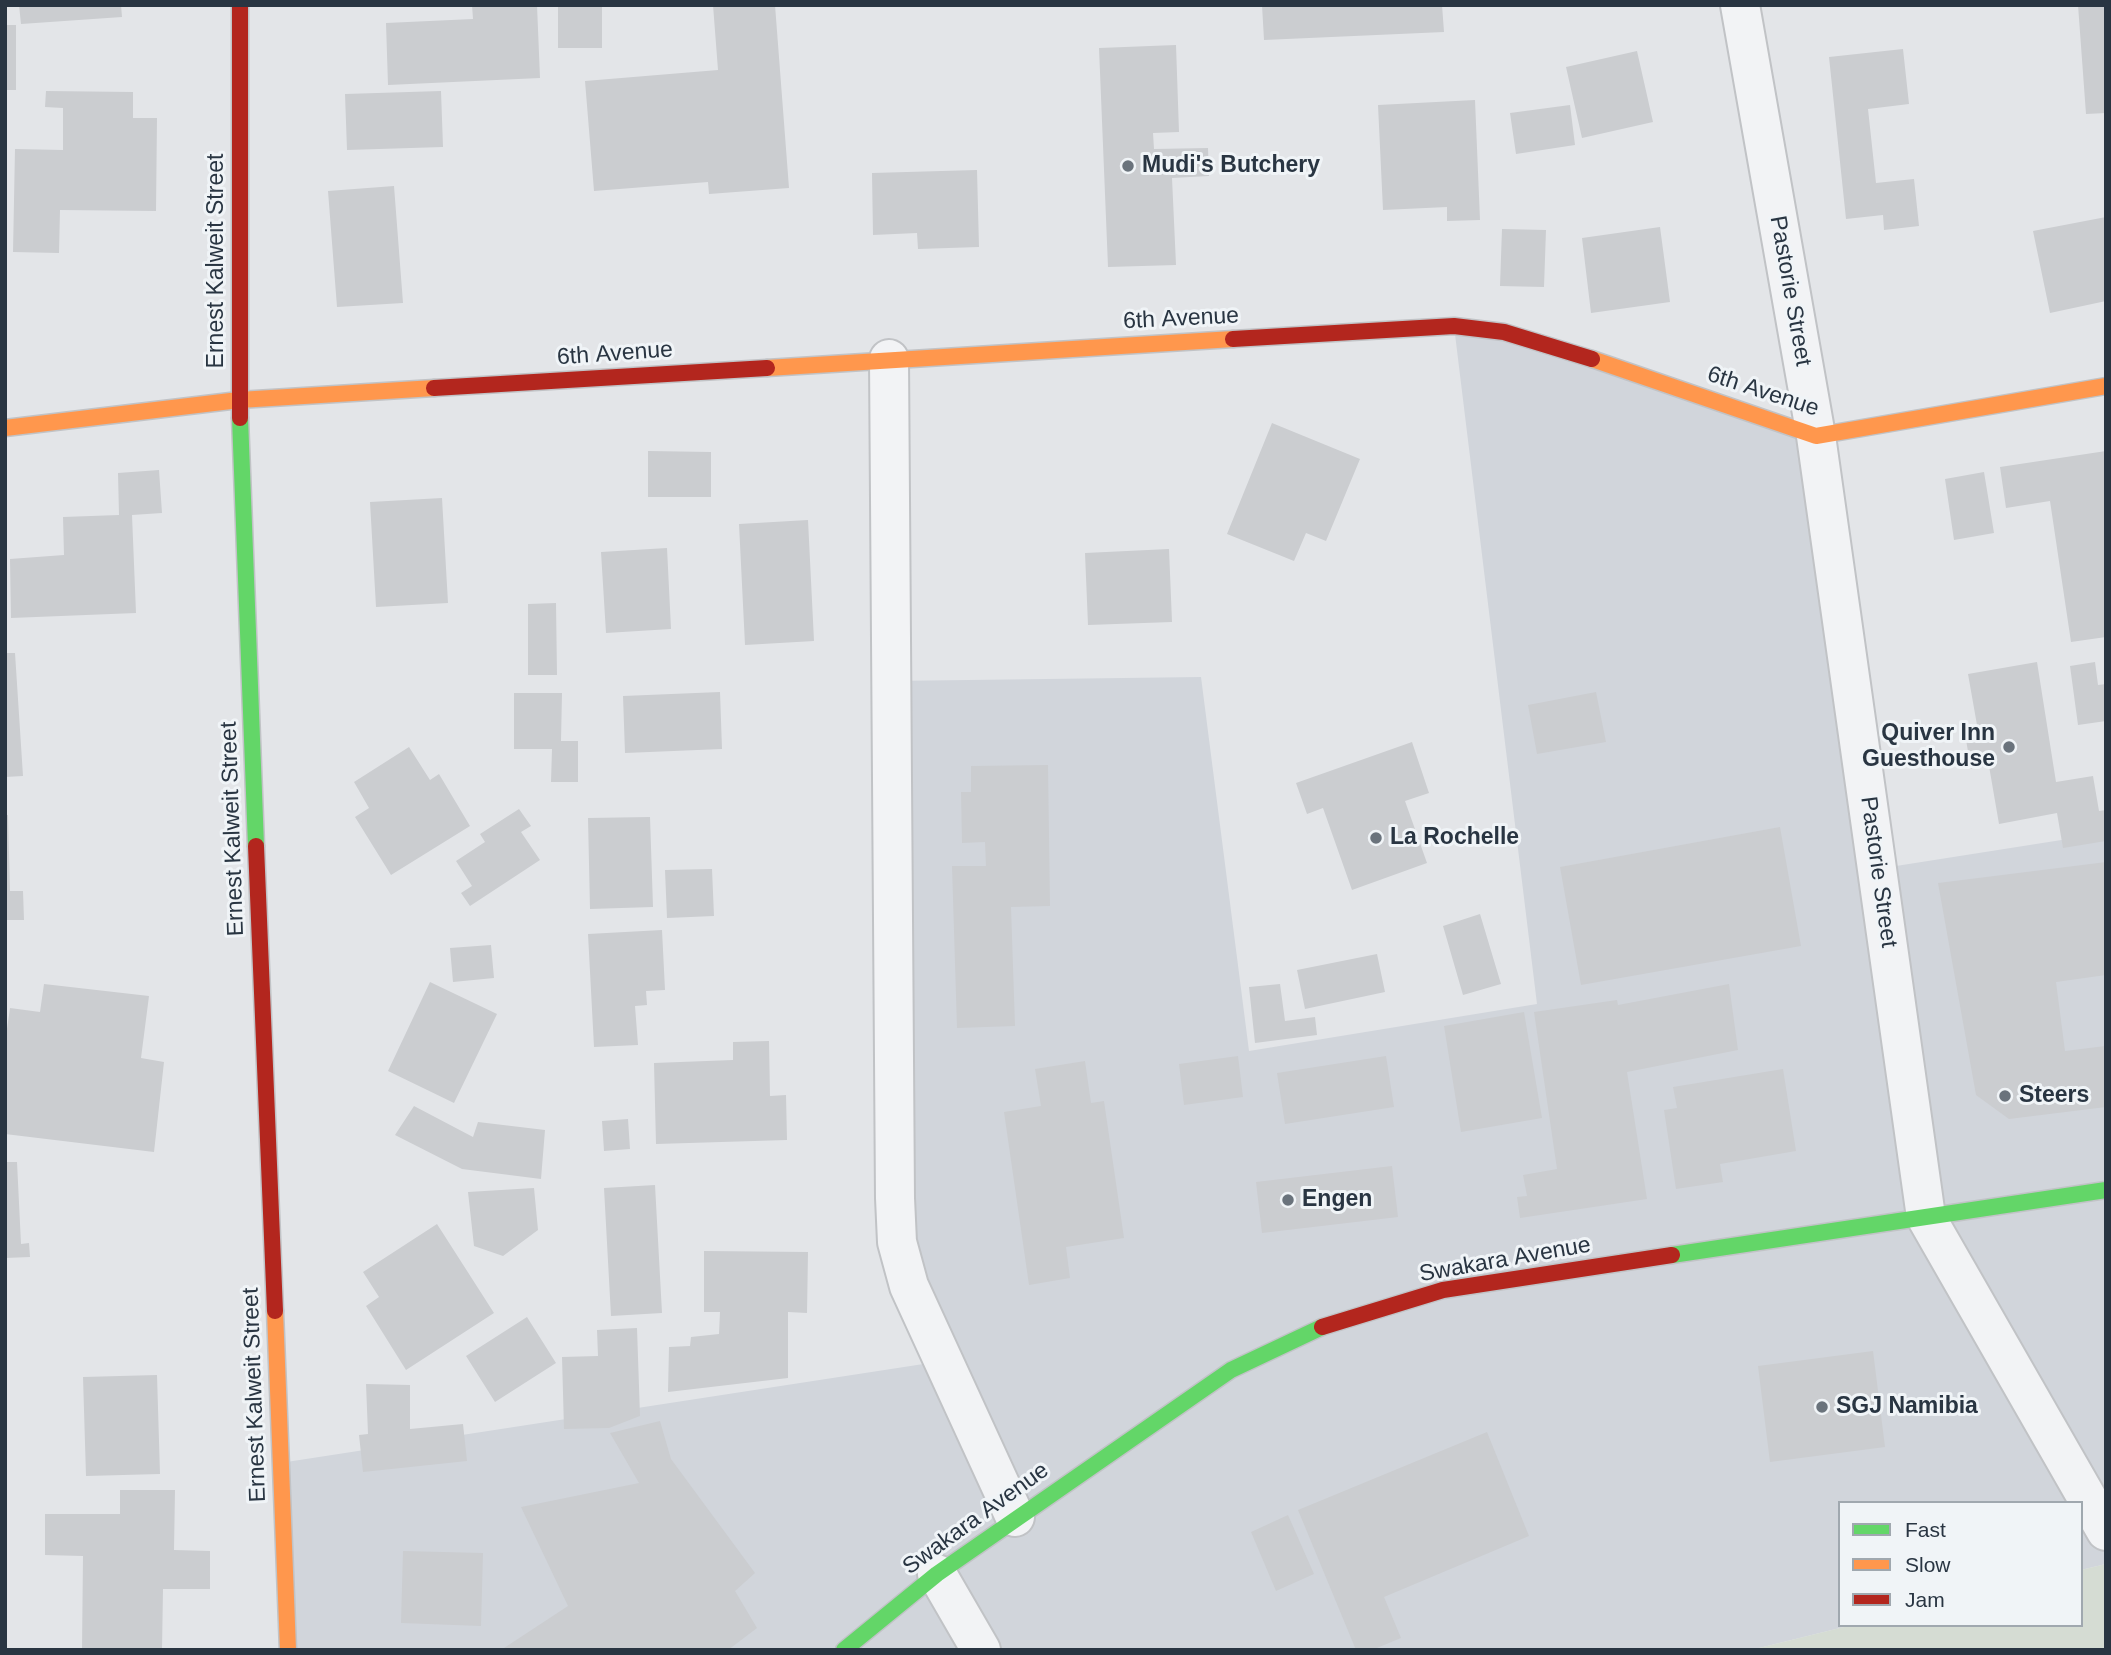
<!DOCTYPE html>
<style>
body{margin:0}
#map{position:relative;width:2111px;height:1655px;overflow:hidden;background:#e3e5e8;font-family:Helvetica,sans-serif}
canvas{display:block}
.frame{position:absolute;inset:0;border:7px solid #293542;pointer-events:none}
.legend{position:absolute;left:1838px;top:1501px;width:245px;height:126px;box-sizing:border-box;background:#f0f4f7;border:2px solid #a0a8af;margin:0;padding:9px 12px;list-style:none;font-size:21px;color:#293542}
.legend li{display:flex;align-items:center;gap:14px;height:35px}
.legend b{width:35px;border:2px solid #a0a8af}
</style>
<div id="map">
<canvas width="2111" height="1655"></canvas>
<div class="frame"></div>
<ul class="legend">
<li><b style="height:9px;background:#63d668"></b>Fast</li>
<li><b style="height:9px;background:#ff974d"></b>Slow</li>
<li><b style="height:9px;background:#b3261e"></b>Jam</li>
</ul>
</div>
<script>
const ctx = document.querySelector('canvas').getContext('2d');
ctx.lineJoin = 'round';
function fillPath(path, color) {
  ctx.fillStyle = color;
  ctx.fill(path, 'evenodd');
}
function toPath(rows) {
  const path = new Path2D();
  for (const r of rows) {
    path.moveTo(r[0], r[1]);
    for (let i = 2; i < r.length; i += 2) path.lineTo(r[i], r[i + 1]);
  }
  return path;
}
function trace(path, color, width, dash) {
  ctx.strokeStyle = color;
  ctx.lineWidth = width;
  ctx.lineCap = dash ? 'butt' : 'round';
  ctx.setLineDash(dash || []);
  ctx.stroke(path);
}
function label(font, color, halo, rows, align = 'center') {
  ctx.font = font + ' Helvetica,sans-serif';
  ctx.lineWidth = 6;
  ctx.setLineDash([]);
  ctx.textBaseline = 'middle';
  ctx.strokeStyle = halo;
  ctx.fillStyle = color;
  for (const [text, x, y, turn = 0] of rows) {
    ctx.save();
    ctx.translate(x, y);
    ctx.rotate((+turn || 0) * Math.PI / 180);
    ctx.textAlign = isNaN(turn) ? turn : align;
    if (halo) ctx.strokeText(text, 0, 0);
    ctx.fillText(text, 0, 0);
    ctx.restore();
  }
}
fillPath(toPath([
 [1454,326,1816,436,1877,869,2106,833,2106,1564,2081,1570,2081,1503,1840,1503,1840,1625,1852,1625,1751,1650,288,1650,280,1463,943,1361,909,1286,891,681,1201,677,1249,1051,1537,1004]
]), '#d1d5db');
fillPath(toPath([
 [2106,1564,2106,1650,1751,1650,1852,1625,2081,1625,2081,1570]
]), '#d5dcd3');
fillPath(toPath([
 [19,5,121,5,122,17,21,24],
 [472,5,537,5,540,78,388,85,386,23,473,19],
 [558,5,602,5,602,48,558,48],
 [713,5,775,5,789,188,709,194,708,182,594,191,585,81,718,70],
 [1262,5,1442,5,1444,32,1264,40],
 [2078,5,2106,5,2106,113,2086,114],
 [5,25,16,25,16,90,5,90],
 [1176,45,1179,132,1153,133,1154,149,1208,148,1209,176,1172,178,1176,265,1108,267,1099,48],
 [1903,49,1909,104,1868,109,1876,183,1914,179,1919,226,1884,230,1883,215,1846,219,1829,57],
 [1637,51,1653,122,1582,138,1566,67],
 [46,91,133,92,133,118,157,118,156,211,60,210,59,253,13,252,15,149,63,150,63,108,45,107],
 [441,91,443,147,347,150,345,94],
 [1475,100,1480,220,1447,221,1447,207,1383,210,1378,105],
 [1570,105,1575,145,1516,154,1510,113],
 [977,170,979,247,918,249,917,233,873,235,872,173],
 [394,186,403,303,337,307,328,191],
 [2106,217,2106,301,2050,313,2033,231],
 [1660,227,1670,302,1591,313,1582,238],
 [1502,229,1546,230,1544,287,1500,286],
 [1272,423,1360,459,1326,541,1306,533,1294,561,1227,534],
 [648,451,711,452,711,497,648,497],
 [2106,451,2106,637,2071,642,2050,501,2006,508,2000,467],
 [159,470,162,513,132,515,136,613,11,618,10,559,64,555,63,517,119,515,118,473],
 [1984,472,1994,533,1954,540,1945,479],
 [442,498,448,603,376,607,370,502],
 [808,520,814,641,745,645,739,524],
 [667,548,671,629,606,633,601,552],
 [1169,549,1172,622,1088,625,1085,553],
 [556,603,557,675,528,675,528,604],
 [5,653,15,653,23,776,5,777],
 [2037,662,2056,782,2093,776,2099,811,2106,810,2106,841,2063,848,2057,813,1999,824,1989,766,1971,769,1964,728,1977,725,1968,674],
 [2095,662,2098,685,2106,684,2106,721,2078,725,2070,666],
 [720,692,722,749,625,753,623,696],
 [1596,692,1606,742,1537,754,1528,705],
 [514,693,562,693,561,741,578,741,578,782,551,782,552,749,514,749],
 [1412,742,1429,793,1405,801,1427,863,1352,890,1323,808,1307,814,1296,783],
 [409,747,430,780,439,774,470,826,391,875,355,817,369,808,354,782],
 [1048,765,1050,906,1011,907,1015,1026,957,1028,952,866,986,866,985,842,962,843,961,792,971,792,971,766],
 [519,809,531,826,521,832,540,860,470,906,461,893,472,886,456,861,485,842,480,834],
 [5,815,8,815,10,891,23,891,24,920,5,920],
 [650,817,653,907,590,909,588,818],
 [1780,827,1801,946,1581,985,1560,867],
 [2106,862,2106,975,2056,982,2065,1051,2105,1046,2106,1107,2009,1119,1976,1095,1938,883],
 [712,869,714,916,667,918,665,870],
 [1480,914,1501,984,1463,995,1443,926],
 [662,930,665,990,646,991,647,1005,635,1006,638,1045,594,1047,588,934],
 [491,945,494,978,453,982,450,948],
 [1377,954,1385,992,1305,1009,1297,970],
 [430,982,497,1014,454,1103,388,1071],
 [44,984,149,996,141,1058,164,1062,154,1152,5,1134,5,1043,10,1008,40,1012],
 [1280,984,1285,1021,1315,1017,1317,1035,1255,1043,1249,987],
 [1729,984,1738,1050,1627,1072,1647,1199,1520,1218,1517,1197,1527,1196,1523,1175,1557,1169,1534,1012,1617,1000,1618,1005],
 [1524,1012,1542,1118,1461,1132,1444,1026],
 [769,1041,770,1096,786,1095,787,1140,656,1144,654,1063,733,1060,733,1042],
 [1238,1056,1243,1097,1184,1105,1179,1064],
 [1386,1056,1394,1107,1285,1124,1277,1073],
 [1085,1061,1091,1103,1104,1101,1124,1238,1066,1247,1070,1278,1029,1285,1004,1112,1041,1106,1035,1069],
 [1783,1069,1796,1151,1720,1164,1723,1182,1676,1189,1664,1110,1677,1108,1673,1087],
 [414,1106,473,1137,478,1122,545,1130,541,1179,462,1169,395,1135],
 [628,1119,630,1149,604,1151,602,1121],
 [5,1162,17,1162,21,1244,29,1243,30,1257,5,1258],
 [1392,1166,1398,1217,1262,1233,1256,1182],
 [655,1185,662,1313,611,1316,604,1188],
 [534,1188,538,1230,503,1256,474,1246,468,1192],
 [437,1224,494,1313,406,1370,366,1306,379,1297,363,1272],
 [704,1251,808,1252,807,1313,788,1312,788,1378,668,1392,669,1347,690,1346,691,1337,719,1334,720,1312,704,1312],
 [527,1317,556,1363,495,1402,466,1356],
 [637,1328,640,1416,609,1428,564,1429,562,1357,598,1356,597,1330],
 [1873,1351,1885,1447,1770,1462,1758,1366],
 [157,1375,160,1474,86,1476,83,1377],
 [366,1384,410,1385,410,1429,463,1424,467,1461,363,1472,359,1435,368,1434],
 [660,1421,671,1459,755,1573,735,1591,757,1628,728,1650,501,1650,568,1606,521,1507,639,1483,610,1433],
 [1487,1432,1529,1536,1384,1597,1401,1638,1372,1650,1356,1650,1298,1510],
 [120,1490,175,1490,174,1550,210,1551,210,1589,163,1589,162,1650,82,1650,83,1556,45,1555,45,1514,120,1514],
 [1288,1515,1314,1574,1276,1591,1251,1532],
 [403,1551,483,1553,481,1626,401,1623]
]), '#cbcdd0');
const street = toPath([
 [1740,5,1816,436,1926,1217,2106,1531],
 [889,359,895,1198,897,1242,909,1286,1015,1517],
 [937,1574,981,1650]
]);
const fast = toPath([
 [240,418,256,846],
 [1672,1255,2106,1190],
 [844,1650,937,1574,1231,1370,1322,1327]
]);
const slow = toPath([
 [1592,359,1816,436,2106,386],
 [767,368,1233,339],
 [5,428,239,400,434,388],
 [275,1311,288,1650]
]);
const jam = toPath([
 [1233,339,1454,326,1504,332,1592,359],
 [434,388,767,368],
 [240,418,240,5],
 [256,846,275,1311],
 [1322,1327,1443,1290,1672,1255]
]);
trace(street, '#c1c3c6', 42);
trace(fast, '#c1c3c6', 19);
trace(slow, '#c1c3c6', 19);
trace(jam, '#c1c3c6', 19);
trace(street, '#f2f3f5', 38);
trace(fast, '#63d668', 16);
trace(slow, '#ff974d', 16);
trace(jam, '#b3261e', 16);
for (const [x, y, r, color] of [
 [1128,166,7,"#6a737c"],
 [2009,747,7,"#6a737c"],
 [1376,838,7,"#6a737c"],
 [2005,1096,7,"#6a737c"],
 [1288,1200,7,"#6a737c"],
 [1822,1407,7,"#6a737c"]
]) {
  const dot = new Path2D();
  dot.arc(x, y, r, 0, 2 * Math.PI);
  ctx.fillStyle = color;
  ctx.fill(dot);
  trace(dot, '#f0f4f7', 2.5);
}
label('bold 23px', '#293542', '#f0f4f7', [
 ["Mudi's Butchery",1142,166],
 ["Quiver Inn",1995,734,"right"],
 ["Guesthouse",1995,760,"right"],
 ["La Rochelle",1390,838],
 ["Steers",2019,1096],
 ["Engen",1302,1200],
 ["SGJ Namibia",1836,1407]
], 'left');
label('23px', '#293542', '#f0f4f7', [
 ["Ernest Kalweit Street",217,261,-90],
 ["Pastorie Street",1790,291,80],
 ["6th Avenue",1181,319,-3],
 ["6th Avenue",615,354,-4],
 ["6th Avenue",1763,392,18],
 ["Ernest Kalweit Street",233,829,-92],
 ["Pastorie Street",1878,872,82],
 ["Swakara Avenue",1505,1260,-10],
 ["Ernest Kalweit Street",255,1395,-92],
 ["Swakara Avenue",976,1519,-36]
]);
</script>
